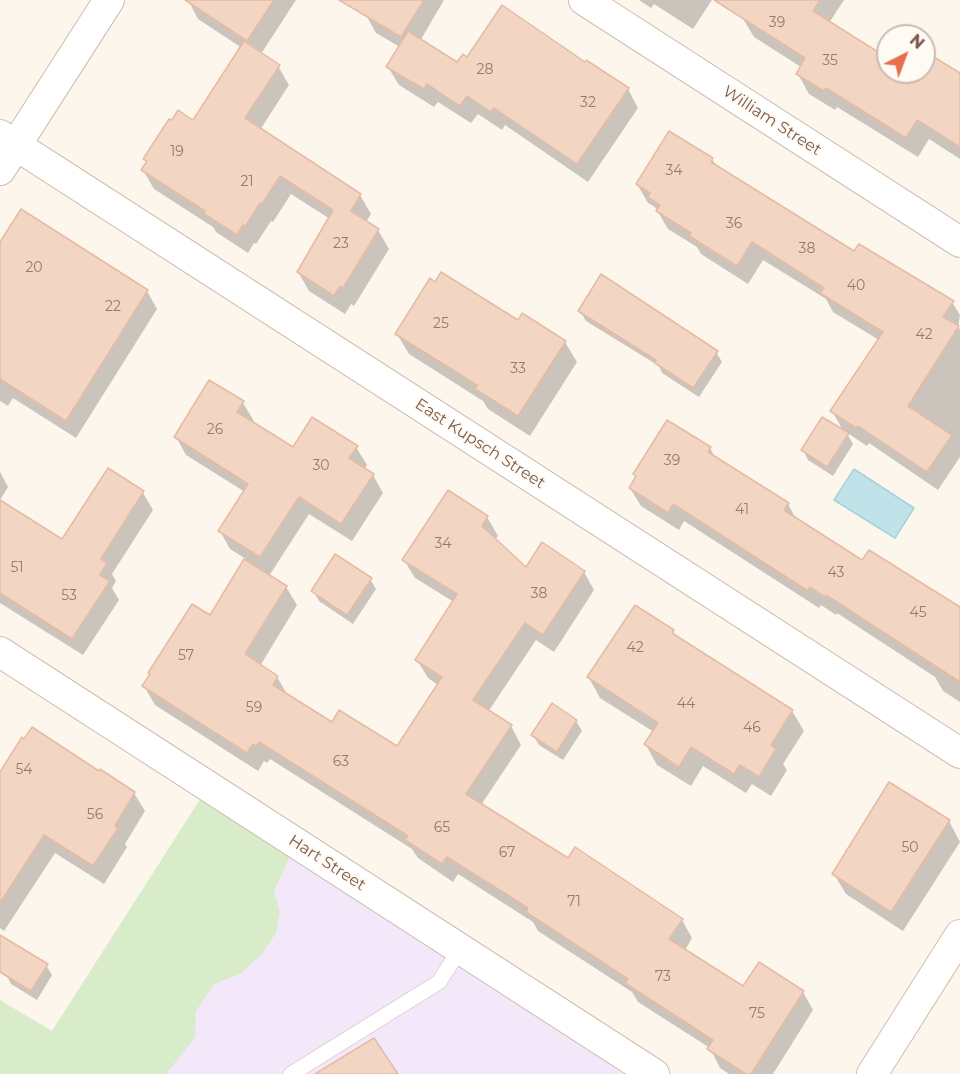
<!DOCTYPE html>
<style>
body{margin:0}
#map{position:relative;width:960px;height:1074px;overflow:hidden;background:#fdf6ec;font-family:Montserrat,sans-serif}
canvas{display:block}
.north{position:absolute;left:876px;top:24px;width:60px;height:60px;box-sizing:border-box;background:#fffaf3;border:2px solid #cabbb1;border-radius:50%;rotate:42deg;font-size:16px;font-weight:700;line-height:24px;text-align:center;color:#7a5c4d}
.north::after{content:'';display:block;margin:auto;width:21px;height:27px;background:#e76f51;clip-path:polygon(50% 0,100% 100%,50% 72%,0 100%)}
</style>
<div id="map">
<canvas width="960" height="1074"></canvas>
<div class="north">N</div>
</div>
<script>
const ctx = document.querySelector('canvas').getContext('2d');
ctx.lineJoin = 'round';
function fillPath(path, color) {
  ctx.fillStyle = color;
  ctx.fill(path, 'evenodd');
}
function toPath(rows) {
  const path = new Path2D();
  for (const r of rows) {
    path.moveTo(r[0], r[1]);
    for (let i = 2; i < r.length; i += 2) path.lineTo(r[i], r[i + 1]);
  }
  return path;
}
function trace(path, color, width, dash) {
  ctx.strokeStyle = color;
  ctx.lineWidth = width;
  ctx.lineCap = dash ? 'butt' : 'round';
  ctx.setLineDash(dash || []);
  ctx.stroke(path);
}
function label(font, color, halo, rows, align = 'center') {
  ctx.font = font + ' Montserrat,sans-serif';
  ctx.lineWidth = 4.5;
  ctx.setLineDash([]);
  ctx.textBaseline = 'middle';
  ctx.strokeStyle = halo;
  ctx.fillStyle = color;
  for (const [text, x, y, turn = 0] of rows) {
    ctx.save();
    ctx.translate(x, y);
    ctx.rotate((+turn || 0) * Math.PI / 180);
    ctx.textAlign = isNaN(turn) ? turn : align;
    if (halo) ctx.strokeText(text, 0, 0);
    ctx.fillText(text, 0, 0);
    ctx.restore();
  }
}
fillPath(toPath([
 [208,787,654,1074,0,1074,0,1000,52,1031]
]), '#f3e8fa');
fillPath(toPath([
 [208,787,296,843,274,891,280,912,276,933,261,955,240,974,214,984,196,1011,195,1037,166,1074,0,1074,0,1000,52,1031]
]), '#d8ecc9');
const water = toPath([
 [854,469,914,508,895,538,834,500,854,469]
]);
fillPath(water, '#bfe3e8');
trace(water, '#a5d3da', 1.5);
fillPath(toPath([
 [188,0,296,0,261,54,278,66,289,85,260,130,360,195,371,214,366,222,378,230,389,249,354,306,351,304,345,314,309,291,298,272,330,219,291,194,273,222,271,221,256,244,254,243,248,253,216,232,213,227,154,189,143,170,147,163,145,159,194,122,242,48,198,19],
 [347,0,444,0,420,41,458,64,468,60,585,64,628,89,638,108,588,182,505,125,502,130,478,114,471,123,438,102,434,107,399,85,388,67,400,47,376,33,366,15],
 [639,0,712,0,693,29,654,4,651,8],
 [718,0,844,0,829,23,887,59,888,57,888,72,924,72,924,53,960,87,960,159,929,139,918,157,837,107,835,110,809,94,798,74,801,67,754,37,742,17],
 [712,159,717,167,855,253,952,302,960,315,958,328,960,329,960,457,938,490,869,443,867,446,846,432,853,444,833,476,808,460,803,450,844,432,832,411,879,340,833,312,826,299,763,260,748,284,701,254,697,247,668,229,655,207,648,203,637,184],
 [21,211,147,291,157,309,76,438,13,398,8,406,0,401,0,245],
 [580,311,716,352,722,362,699,397,662,373,659,366,586,321],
 [519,322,565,342,577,362,530,436,488,409,483,401,409,354,397,334],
 [210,382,243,403,254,421,252,423,294,449,356,447,367,465,364,470,373,475,383,493,352,541,309,514,269,576,286,587,297,605,260,666,277,677,288,696,332,724,397,748,438,685,428,678,417,660,454,602,415,578,404,560,448,492,487,517,498,536,495,540,527,569,584,572,594,590,554,652,536,640,488,712,511,726,521,745,481,805,568,860,682,920,692,938,685,950,744,988,803,992,813,1010,773,1074,729,1074,720,1068,710,1048,638,1002,632,992,538,931,533,922,458,874,453,882,418,858,412,849,270,759,267,763,264,761,258,771,155,705,144,686,211,617,246,559,230,549,220,531,245,492,186,455,176,437],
 [668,422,710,448,716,459,788,504,796,519,863,562,960,608,960,702,943,691,935,677,837,613,836,615,821,605,819,608,684,521,679,530,641,506,630,488],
 [108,470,143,493,153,510,112,574,116,581,112,588,119,600,83,655,0,603,0,502,62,542],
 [0,472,8,487,0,500],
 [370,579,376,589,353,624,319,601,313,591],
 [673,631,677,638,792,711,804,731,783,764,787,770,771,796,752,784,746,793,703,766,691,786,657,765,646,745,654,732,600,698,589,678],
 [576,721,582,731,563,760,539,745,533,735],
 [100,773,134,793,145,811,125,844,127,847,104,884,55,853,4,931,0,928,0,775],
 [949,821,960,842,903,931,846,894,834,874],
 [46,965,52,975,37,1000,11,984,6,974]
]), '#0003');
const building = toPath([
 [185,0,274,0,247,41,185,0],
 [339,0,424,0,401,37,339,0],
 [714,0,820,0,813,11,886,57,888,54,888,72,924,72,924,51,960,73,960,147,917,120,906,138,826,88,824,91,796,74,805,58,714,0],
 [502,5,585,62,586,60,629,88,577,164,494,108,491,112,467,96,460,106,427,84,424,89,386,67,408,31,457,62,463,54,467,57,502,5],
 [244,41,280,65,245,118,361,194,351,211,379,229,343,288,340,286,334,296,297,272,333,210,280,176,262,204,260,203,245,227,243,225,237,235,203,213,205,211,141,170,147,161,143,159,169,119,172,120,178,110,193,120,244,41],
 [669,131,713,158,711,162,854,251,859,244,954,301,943,317,959,326,908,406,952,435,927,472,858,426,856,428,830,411,883,332,820,293,824,288,752,242,737,266,689,236,691,233,656,211,660,205,648,197,650,193,636,184,669,131],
 [21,209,148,290,66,421,0,379,0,242,21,209],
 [441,272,518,320,522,313,566,341,518,416,475,389,477,385,395,334,430,278,435,282,441,272],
 [601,274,718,351,693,388,655,363,656,360,578,311,601,274],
 [209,380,244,401,237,412,293,447,312,417,358,446,349,458,374,474,341,524,299,497,260,557,218,531,248,484,174,437,209,380],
 [822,417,849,433,827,467,801,450,822,417],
 [667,420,711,447,708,452,789,503,784,510,862,560,869,550,960,607,960,682,826,595,825,597,810,587,808,591,673,504,668,513,629,488,636,476,633,474,667,420],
 [108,468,144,491,101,559,107,563,100,575,110,581,72,639,0,593,0,500,62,539,108,468],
 [448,490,488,516,482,526,526,567,542,542,585,571,543,635,525,623,473,700,512,725,466,794,568,858,575,847,683,919,669,939,743,986,759,962,804,991,751,1074,746,1074,707,1049,713,1040,625,983,628,979,526,912,528,908,447,857,442,864,405,840,408,836,259,742,256,746,253,744,247,753,142,686,150,674,148,673,192,604,210,615,244,559,287,586,245,654,278,676,273,685,332,722,339,710,397,746,442,677,415,660,457,594,402,560,448,490],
 [335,554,372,578,347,615,311,591,335,554],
 [635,605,674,630,672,633,793,710,771,745,776,749,759,777,740,765,734,774,691,747,679,767,644,744,658,723,587,677,635,605],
 [552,703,577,720,557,752,531,735,552,703],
 [32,727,99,771,100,769,135,792,115,826,118,828,93,866,44,835,0,903,0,772,22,737,24,739,32,727],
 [889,782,950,820,891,912,832,874,889,782],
 [0,935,48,964,31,991,0,972,0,935],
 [374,1038,398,1074,315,1074,374,1038]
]);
fillPath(building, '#f3d5c3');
trace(building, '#e6bba3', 1.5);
const service = toPath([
 [291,1074,439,982,460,949]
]);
const minor = toPath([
 [584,0,960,242],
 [0,135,960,753],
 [0,170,109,0],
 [0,652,654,1074],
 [872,1074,960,935]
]);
trace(service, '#d1beb0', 16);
trace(minor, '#d1beb0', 32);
trace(service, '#fff', 15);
trace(minor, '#fff', 30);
label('14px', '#987a6a', null, [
 ["39",777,23],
 ["35",830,61],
 ["28",485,70],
 ["32",588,103],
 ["19",177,152],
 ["34",674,171],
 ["21",247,182],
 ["36",734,224],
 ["23",341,244],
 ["38",807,249],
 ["20",34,268],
 ["40",856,286],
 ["22",113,307],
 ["25",441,324],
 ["42",924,335],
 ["33",518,369],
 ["26",215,430],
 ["39",672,461],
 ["30",321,466],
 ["41",742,510],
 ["34",443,544],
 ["51",17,568],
 ["43",836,573],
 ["38",539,594],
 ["53",69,596],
 ["45",918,613],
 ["42",635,648],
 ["57",186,656],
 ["44",686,704],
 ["59",254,708],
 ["46",752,728],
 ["63",341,762],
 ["54",24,770],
 ["56",95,815],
 ["65",442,828],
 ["50",910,848],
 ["67",507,853],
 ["71",574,902],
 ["73",663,977],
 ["75",757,1014]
]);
label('16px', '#7a5c4d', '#fffaf3', [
 ["William Street",772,121,33],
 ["East Kupsch Street",480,444,33],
 ["Hart Street",327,863,33]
]);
</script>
